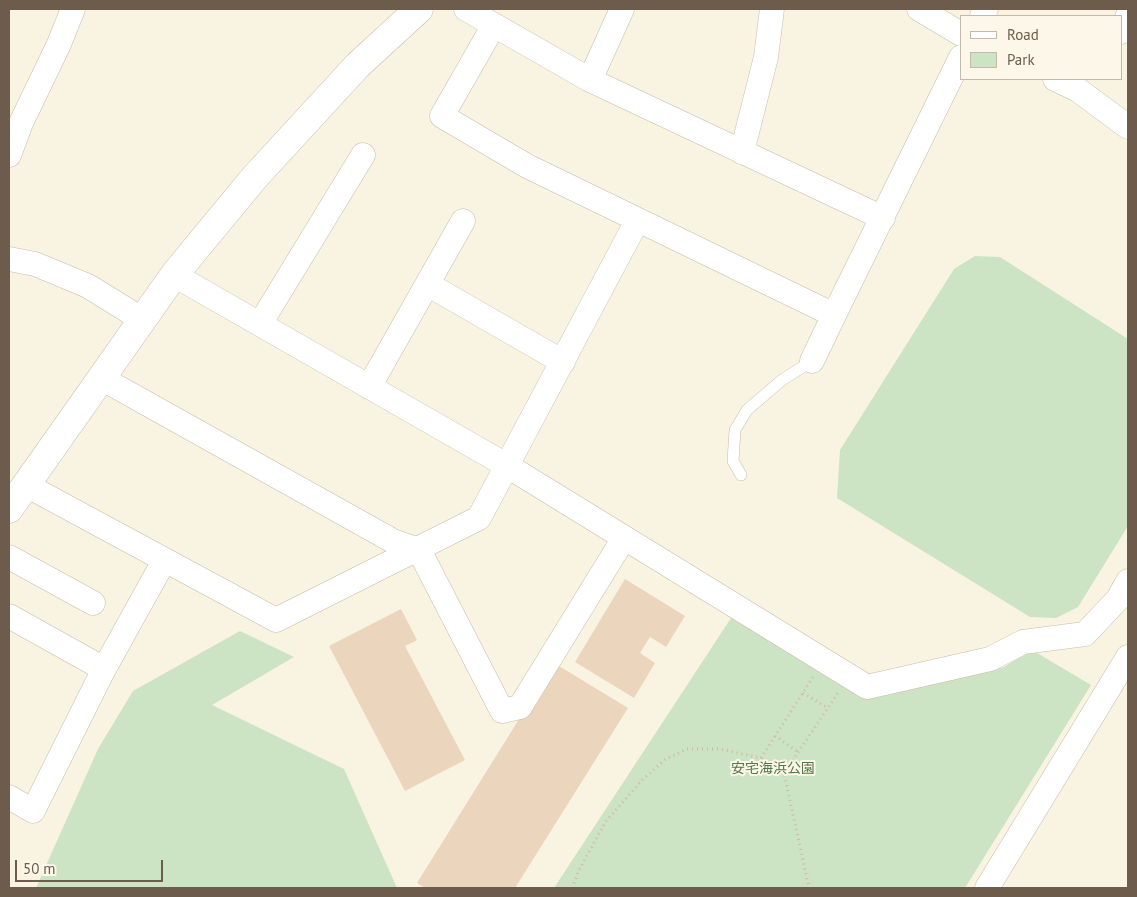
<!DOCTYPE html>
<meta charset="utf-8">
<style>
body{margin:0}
#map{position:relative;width:1137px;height:897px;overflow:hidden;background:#f9f3e2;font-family:"PT Sans",sans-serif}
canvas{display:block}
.frame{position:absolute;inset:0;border:10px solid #6d5c4c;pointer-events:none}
.legend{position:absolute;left:960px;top:15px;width:162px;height:65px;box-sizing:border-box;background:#fcf7e8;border:1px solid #c3b9aa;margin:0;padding:6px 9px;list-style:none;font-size:15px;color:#6d5c4c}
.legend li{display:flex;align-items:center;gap:10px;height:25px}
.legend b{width:25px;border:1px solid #c3b9aa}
.scale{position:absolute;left:15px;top:860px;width:148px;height:22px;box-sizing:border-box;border:2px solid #6d5c4c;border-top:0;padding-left:6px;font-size:15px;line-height:18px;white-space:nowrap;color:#6d5c4c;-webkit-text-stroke:4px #fcf7e8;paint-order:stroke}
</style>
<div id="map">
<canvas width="1137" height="897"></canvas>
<div class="frame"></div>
<ul class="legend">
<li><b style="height:6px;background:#fff"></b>Road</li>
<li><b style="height:14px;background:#cce4c3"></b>Park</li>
</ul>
<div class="scale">50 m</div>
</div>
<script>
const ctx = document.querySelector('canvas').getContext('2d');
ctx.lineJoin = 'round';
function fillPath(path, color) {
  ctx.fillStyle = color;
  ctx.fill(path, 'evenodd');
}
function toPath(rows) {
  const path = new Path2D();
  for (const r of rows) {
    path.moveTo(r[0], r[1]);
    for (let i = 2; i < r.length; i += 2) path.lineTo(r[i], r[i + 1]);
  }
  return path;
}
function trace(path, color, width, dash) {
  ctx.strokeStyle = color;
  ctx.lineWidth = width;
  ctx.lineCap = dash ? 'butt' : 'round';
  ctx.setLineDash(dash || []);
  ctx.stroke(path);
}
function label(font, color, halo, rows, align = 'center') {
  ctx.font = font + ' "PT Sans","Noto Sans JP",sans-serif';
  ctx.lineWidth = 4;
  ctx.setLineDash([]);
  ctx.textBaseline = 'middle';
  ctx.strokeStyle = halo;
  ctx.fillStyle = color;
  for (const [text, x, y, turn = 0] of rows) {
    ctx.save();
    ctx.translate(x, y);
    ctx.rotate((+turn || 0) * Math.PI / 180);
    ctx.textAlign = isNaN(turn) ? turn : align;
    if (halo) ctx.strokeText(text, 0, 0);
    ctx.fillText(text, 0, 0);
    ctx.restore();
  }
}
fillPath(toPath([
 [975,256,1000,257,1128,339,1128,526,1078,607,1056,618,1030,617,837,498,840,450,954,269],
 [733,615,869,698,1004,667,1032,650,1091,685,965,888,554,888],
 [240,631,294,657,212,705,344,769,397,888,36,888,98,749,133,691]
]), '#cce4c3');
fillPath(toPath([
 [625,579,685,616,666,647,650,637,640,653,655,663,634,698,575,662],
 [401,609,417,640,405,646,465,760,405,791,329,646],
 [554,663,628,708,515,888,425,888,417,883]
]), '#ebd5bd');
const service = toPath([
 [741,475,733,461,735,430,747,410,782,380,812,361]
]);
const minor = toPath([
 [466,9,590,80,883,218],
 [919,9,961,34],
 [982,16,986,9],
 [494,25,442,116,527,166,834,315,961,57],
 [1121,32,1128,15],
 [1055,79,1078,90,1128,127],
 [590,80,622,9],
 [742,152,766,57,772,9],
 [9,155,21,123,59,44,73,9],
 [9,259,35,264,88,286,143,320],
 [174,275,506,465,867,687,990,659,1023,642,1085,634,1118,599,1128,581],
 [429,285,563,362],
 [260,324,363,155],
 [812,361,834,315],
 [101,378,393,541,419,550,502,711,520,707,624,538],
 [369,387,463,221],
 [26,485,276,620,479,518,637,221],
 [9,557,93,603],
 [9,616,104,669],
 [9,797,33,811,104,669,164,561],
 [987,888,1128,657]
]);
const tertiary = toPath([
 [9,509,174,275,254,178,358,65,419,9]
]);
trace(service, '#c8bbab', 12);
trace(minor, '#c8bbab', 25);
trace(tertiary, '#c8bbab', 29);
trace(toPath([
 [803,693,828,708],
 [775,736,798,752],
 [761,758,813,677],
 [784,773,838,693],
 [572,888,579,870,606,821,644,778,666,759,687,749,720,749,761,758,784,773,809,888]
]), '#cfb9a1', 3, [1, 4]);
trace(service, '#fff', 11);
trace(minor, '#fff', 24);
trace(tertiary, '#fff', 28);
label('14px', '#517848', '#fcf7e8', [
 ["安宅海浜公園",773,769]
]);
</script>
